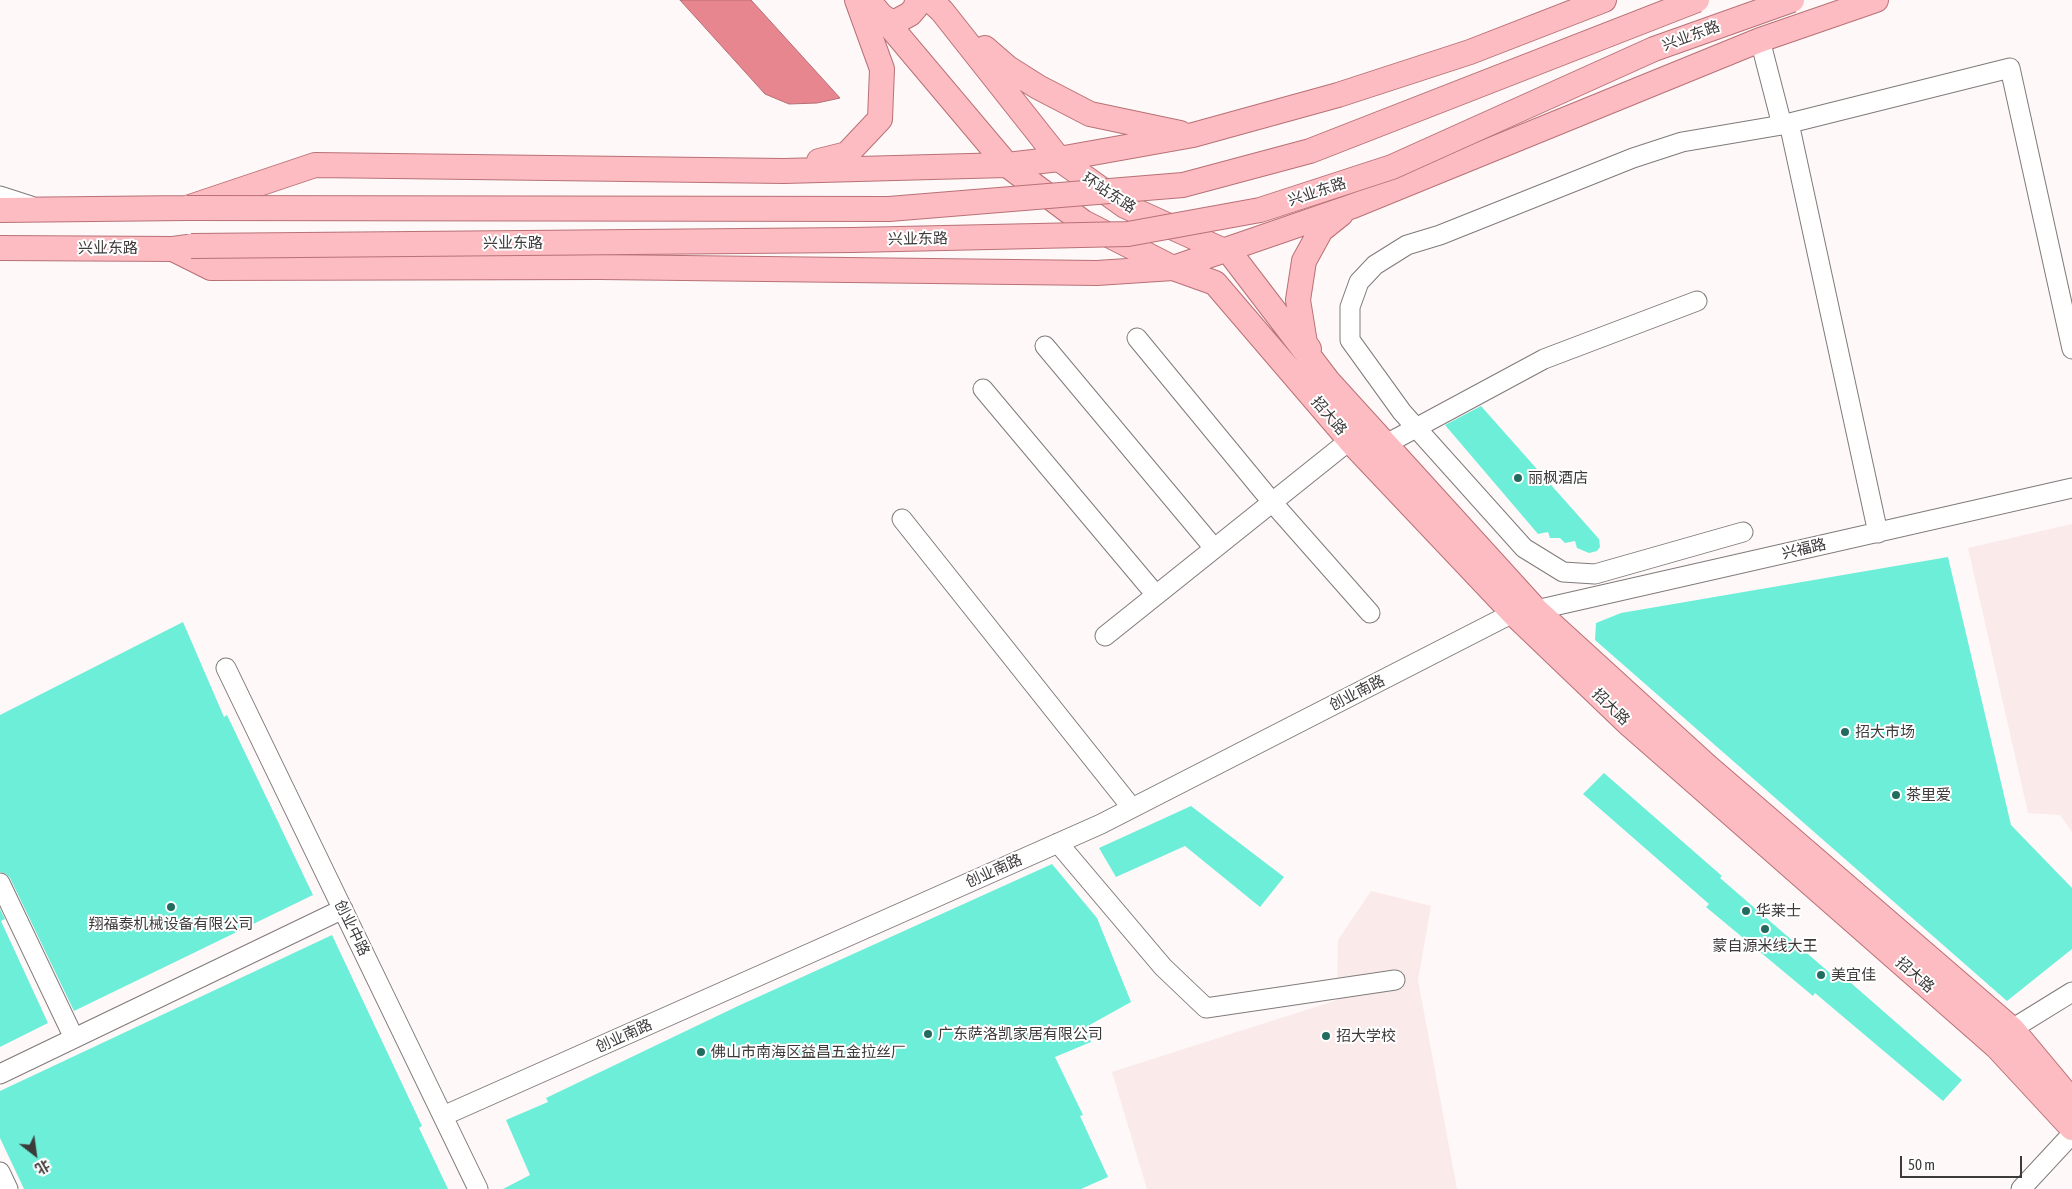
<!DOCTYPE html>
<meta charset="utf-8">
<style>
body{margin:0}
#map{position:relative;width:2072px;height:1189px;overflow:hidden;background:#fef8f8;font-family:"Asap Condensed","Noto Sans SC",sans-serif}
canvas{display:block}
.north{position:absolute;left:10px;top:1129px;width:50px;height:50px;-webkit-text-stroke:4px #fff;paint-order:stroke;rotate:150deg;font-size:14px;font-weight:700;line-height:20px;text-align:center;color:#3d3a3a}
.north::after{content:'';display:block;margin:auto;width:18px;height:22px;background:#3d3a3a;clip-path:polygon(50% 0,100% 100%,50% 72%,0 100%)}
.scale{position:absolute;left:1900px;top:1156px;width:122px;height:22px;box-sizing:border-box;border:2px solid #3d3a3a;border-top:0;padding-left:6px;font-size:15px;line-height:18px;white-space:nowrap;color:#3d3a3a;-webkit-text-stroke:4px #fff;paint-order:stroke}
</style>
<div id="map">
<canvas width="2072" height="1189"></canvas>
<div class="north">北</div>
<div class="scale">50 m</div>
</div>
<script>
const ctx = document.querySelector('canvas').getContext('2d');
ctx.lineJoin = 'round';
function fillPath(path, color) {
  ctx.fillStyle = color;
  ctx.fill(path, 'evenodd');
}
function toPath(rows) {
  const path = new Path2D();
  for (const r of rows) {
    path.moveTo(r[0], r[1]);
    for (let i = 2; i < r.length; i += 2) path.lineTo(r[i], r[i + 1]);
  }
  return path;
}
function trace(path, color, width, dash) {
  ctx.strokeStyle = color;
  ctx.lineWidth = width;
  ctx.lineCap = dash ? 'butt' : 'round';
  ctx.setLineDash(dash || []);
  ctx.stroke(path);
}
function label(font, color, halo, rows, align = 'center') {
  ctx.font = font + ' "Asap Condensed","Noto Sans SC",sans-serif';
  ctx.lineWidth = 4;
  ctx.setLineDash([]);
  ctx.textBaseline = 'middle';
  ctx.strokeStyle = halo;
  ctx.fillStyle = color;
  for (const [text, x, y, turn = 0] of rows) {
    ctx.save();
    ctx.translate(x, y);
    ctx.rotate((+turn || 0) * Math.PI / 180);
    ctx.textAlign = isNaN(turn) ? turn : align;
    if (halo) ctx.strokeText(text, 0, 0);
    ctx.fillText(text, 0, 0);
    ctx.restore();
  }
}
fillPath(toPath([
 [2072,524,2072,832,2060,815,2028,813,1968,548],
 [1371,891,1431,906,1418,980,1457,1189,1147,1189,1112,1072,1337,1000,1338,940]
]), '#faeaea');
const water = toPath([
 [680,0,751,0,840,98,817,103,789,104,765,94,680,0]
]);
fillPath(water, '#e7868e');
trace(water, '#b46f75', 1);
fillPath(toPath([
 [1481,406,1599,539,1600,547,1597,551,1589,553,1577,548,1575,541,1565,543,1560,538,1550,538,1548,532,1538,534,1445,425],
 [1948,557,2011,825,2072,888,2072,949,2007,1001,1595,640,1596,623,1621,613],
 [183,622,224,717,227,715,313,895,74,1011,10,878,6,874,0,872,0,715],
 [1604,773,1722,876,1720,878,1838,980,1843,976,1962,1080,1943,1101,1815,993,1813,996,1706,907,1709,904,1583,794],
 [1191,806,1284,877,1260,907,1185,846,1116,877,1099,848],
 [1052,864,1097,918,1131,1002,1086,1027,1091,1042,1055,1057,1083,1115,1080,1116,1108,1177,1081,1189,503,1189,530,1175,506,1120,548,1102,546,1098,738,1006],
 [0,909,5,919,1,921,48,1023,0,1047],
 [332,935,422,1126,419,1128,448,1189,24,1189,0,1138,0,1091]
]), '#6deed9');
const minor = toPath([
 [1760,40,1782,125,2010,68,2072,349],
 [1789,123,1878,533],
 [0,196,31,206],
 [1137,338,1272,502,1370,613],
 [1045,346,1214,548],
 [983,389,1156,595],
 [1375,450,1544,359,1697,301],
 [902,519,1132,808],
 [1743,532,1595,574,1563,572,1524,548,1402,412,1350,340,1350,307,1359,282,1375,265,1407,245,1440,235,1633,158,1682,142,1782,125],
 [1105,636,1350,440,1361,434],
 [226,668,478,1189],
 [1058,843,1163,967,1206,1008,1395,980],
 [0,883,74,1038],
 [2003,1039,2012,1029,2072,992],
 [0,1074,343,909],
 [443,1116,1101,824,1513,613,1536,610,2072,488],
 [0,1172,8,1189],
 [2021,1189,2072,1134]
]);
const major = toPath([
 [868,0,1007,165,1083,222,1173,268,1215,283,1353,444,1513,613,1630,725,1997,1047,2072,1128],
 [930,0,942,11,1059,159,1125,206,1231,254,1328,381,1536,610,1707,766,2012,1029,2072,1101],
 [882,16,889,21,897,21,910,14,916,7,917,0],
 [985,48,1008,68,1038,87,1090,114,1180,133],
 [819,161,847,154,880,119,882,69,857,0],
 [0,210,187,208,315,165,784,171,1007,165,1059,159,1193,135,1338,95,1470,52,1604,0],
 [0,248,173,249,188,247],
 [173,249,211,268,600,267,1097,273,1173,268,1353,206,1760,40,1876,0],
 [1309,349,1305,343,1298,300,1304,261,1321,230,1341,214]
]);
trace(minor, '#807a7a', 21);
trace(major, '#b87176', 26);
trace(minor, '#fff', 19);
trace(major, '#fdbcc1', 24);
const majorBridge = toPath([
 [187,208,889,209,1183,185,1310,151,1697,0],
 [191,246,853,240,1128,234,1260,210,1392,167,1654,49,1792,0]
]);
trace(majorBridge, '#b87176', 26, []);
trace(majorBridge, '#fdbcc1', 24);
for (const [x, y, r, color] of [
 [1518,478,5,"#236a5f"],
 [1845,732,5,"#236a5f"],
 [1896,795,5,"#236a5f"],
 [171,907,5,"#236a5f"],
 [1746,911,5,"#236a5f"],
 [1765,929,5,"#236a5f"],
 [1821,975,5,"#236a5f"],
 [928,1034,5,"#236a5f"],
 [1326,1036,5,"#236a5f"],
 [701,1052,5,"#236a5f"]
]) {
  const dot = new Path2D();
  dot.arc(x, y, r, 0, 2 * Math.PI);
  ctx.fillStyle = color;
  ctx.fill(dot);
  trace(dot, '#fff', 2);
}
label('15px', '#3d3a3a', '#fff', [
 ["兴业东路",1691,36,-20],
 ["兴业东路",1317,192,-18],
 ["环站东路",1109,193,33],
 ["兴业东路",918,239,-1],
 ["兴业东路",513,243],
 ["兴业东路",108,248],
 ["招大路",1329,416,49],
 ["兴福路",1804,549,-13],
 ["创业南路",1357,693,-27],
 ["招大路",1611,707,44],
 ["创业南路",994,871,-24],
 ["创业中路",352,928,64],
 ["招大路",1915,975,41],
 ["创业南路",624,1036,-24]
]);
label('15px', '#3d3a3a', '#fff', [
 ["丽枫酒店",1528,478],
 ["招大市场",1855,732],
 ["茶里爱",1906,795],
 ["华莱士",1756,911],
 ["翔福泰机械设备有限公司",171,924,"center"],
 ["蒙自源米线大王",1765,946,"center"],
 ["美宜佳",1831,975],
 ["广东萨洛凯家居有限公司",938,1034],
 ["招大学校",1336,1036],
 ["佛山市南海区益昌五金拉丝厂",711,1052]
], 'left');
</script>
